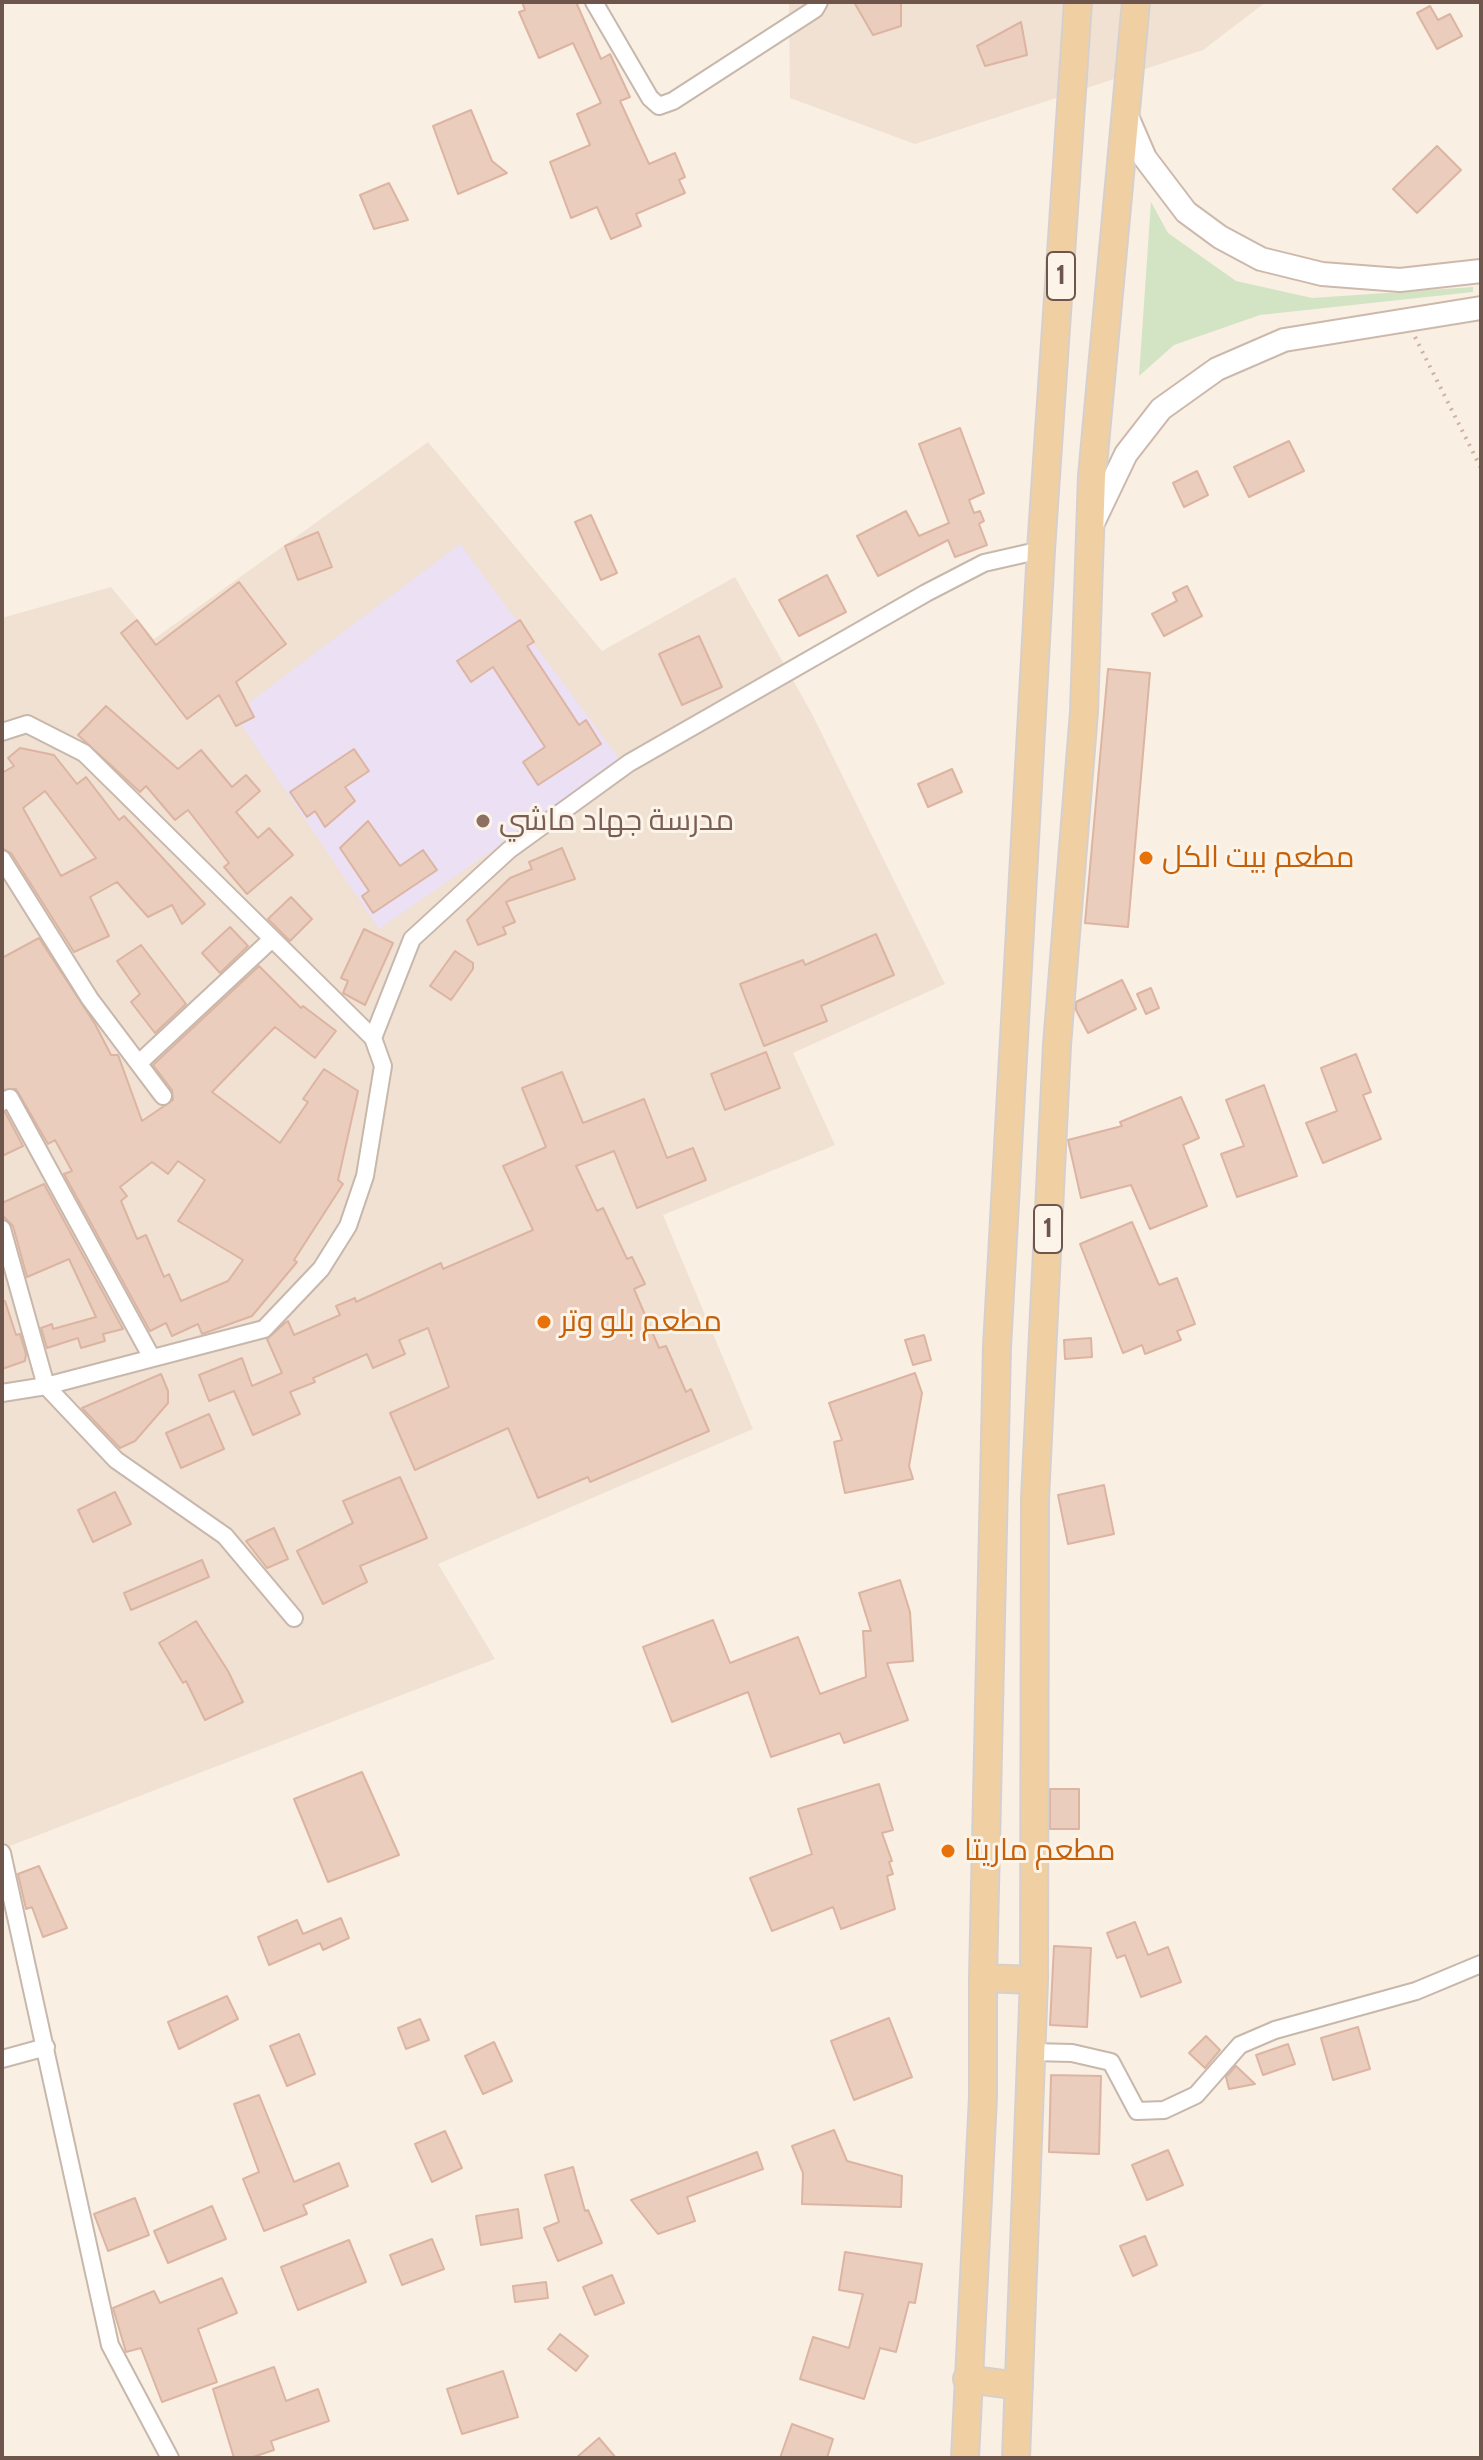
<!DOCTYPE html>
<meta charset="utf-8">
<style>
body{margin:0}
#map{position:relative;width:1483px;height:2460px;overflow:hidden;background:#f9efe3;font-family:Cabin,sans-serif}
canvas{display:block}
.frame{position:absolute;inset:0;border:4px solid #6e564c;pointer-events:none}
</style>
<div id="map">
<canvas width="1483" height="2460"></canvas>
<div class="frame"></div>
</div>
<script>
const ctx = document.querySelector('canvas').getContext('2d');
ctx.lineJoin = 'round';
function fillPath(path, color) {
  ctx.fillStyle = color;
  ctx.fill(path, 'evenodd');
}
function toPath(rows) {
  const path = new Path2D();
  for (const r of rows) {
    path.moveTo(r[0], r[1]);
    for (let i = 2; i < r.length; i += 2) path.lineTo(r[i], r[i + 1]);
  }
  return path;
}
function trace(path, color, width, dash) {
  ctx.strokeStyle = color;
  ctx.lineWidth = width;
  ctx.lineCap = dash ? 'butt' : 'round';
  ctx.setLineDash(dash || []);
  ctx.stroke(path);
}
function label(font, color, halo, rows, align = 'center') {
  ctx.font = font + ' Cabin,Cairo,sans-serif';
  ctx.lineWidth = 6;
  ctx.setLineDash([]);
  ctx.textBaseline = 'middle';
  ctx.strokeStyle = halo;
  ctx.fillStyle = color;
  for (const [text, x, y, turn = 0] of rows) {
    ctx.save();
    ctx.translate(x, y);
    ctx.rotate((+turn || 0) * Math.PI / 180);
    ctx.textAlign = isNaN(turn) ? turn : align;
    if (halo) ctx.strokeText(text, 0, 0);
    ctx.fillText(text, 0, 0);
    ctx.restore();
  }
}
fillPath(toPath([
 [789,2,1266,2,1203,50,915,144,790,98],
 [428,442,602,651,735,577,812,714,945,984,793,1053,835,1145,663,1215,753,1429,438,1564,495,1659,2,1849,2,618,111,587,154,639]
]), '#f0e1d3');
fillPath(toPath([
 [460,544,621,761,379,929,234,714]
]), '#ece0f5');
fillPath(toPath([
 [1151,202,1168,233,1236,281,1312,298,1473,287,1473,292,1260,315,1174,345,1139,376]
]), '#d3e4c4');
const building = toPath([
 [522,2,576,2,601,59,610,54,630,97,620,101,649,164,675,153,685,177,679,180,685,193,636,214,641,226,611,239,597,207,571,218,550,162,590,145,577,114,601,103,573,43,539,58,519,12,525,10,522,2],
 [854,2,901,2,901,26,873,35,854,2],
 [1430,6,1438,20,1450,14,1462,36,1437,49,1417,13,1430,6],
 [1021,22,1027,55,985,66,977,46,1021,22],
 [471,110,492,161,507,173,458,194,433,126,471,110],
 [1437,146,1461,170,1417,213,1393,189,1437,146],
 [389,183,408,220,374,229,360,195,389,183],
 [960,428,984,493,969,500,974,513,980,511,984,521,979,524,987,545,955,557,948,540,878,576,857,536,906,511,919,536,949,523,919,444,960,428],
 [1289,441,1304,471,1249,497,1234,467,1289,441],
 [1197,471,1208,495,1184,507,1173,483,1197,471],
 [591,515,617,573,601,580,575,522,591,515],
 [318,532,332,567,298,580,285,546,318,532],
 [827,575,846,612,799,636,779,600,827,575],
 [239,582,286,644,236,682,254,717,236,726,219,695,187,719,121,633,137,620,156,645,239,582],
 [1187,586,1202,616,1164,636,1152,614,1177,601,1173,593,1187,586],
 [520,620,534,642,527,646,579,725,586,720,601,744,538,785,523,762,545,747,493,667,471,682,457,661,520,620],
 [699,636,722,687,682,705,659,654,699,636],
 [1108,669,1150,673,1128,927,1085,923,1108,669],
 [106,706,178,769,201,750,232,787,246,775,260,791,236,812,258,838,269,828,293,855,247,894,224,867,229,863,188,810,175,820,146,786,140,792,78,735,106,706],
 [20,748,54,755,77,784,86,777,119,820,124,816,205,904,182,924,172,905,148,917,117,882,90,897,109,936,74,952,11,853,2,848,2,773,14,766,8,758,20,748],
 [45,791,96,858,61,876,23,808,45,791],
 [354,749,369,771,345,787,355,801,325,827,315,811,307,817,290,792,354,749],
 [952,769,962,792,928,807,918,784,952,769],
 [368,821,400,866,423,850,437,870,373,913,362,896,369,891,340,848,368,821],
 [562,848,575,879,506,902,515,922,503,927,506,934,478,945,467,920,510,878,532,869,529,862,562,848],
 [291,897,312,919,290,941,268,919,291,897],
 [230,927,248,946,220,973,202,953,230,927],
 [364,929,393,943,365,1005,343,993,348,981,341,978,364,929],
 [876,934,894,975,821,1006,827,1021,764,1046,740,984,803,960,805,965,876,934],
 [39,938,95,1024,111,1055,118,1055,142,1121,173,1100,172,1090,153,1065,259,966,301,1008,303,1006,336,1031,315,1058,275,1027,212,1092,280,1143,308,1102,303,1099,324,1069,358,1091,338,1180,343,1184,294,1260,297,1262,252,1316,202,1334,198,1324,172,1336,166,1323,150,1331,64,1174,72,1171,55,1140,48,1144,16,1089,2,1090,2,958,39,938],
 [178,1161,205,1180,178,1221,243,1260,228,1281,181,1301,169,1274,164,1277,146,1235,137,1239,121,1201,127,1196,120,1187,152,1162,168,1174,178,1161],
 [141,945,186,1004,155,1033,131,1002,140,994,117,961,141,945],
 [455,951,473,963,473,969,451,1000,430,986,455,951],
 [1122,980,1136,1009,1088,1033,1076,1010,1076,1002,1122,980],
 [1151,988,1159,1008,1146,1014,1137,994,1151,988],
 [766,1052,780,1088,725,1110,711,1074,766,1052],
 [1356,1054,1371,1092,1363,1095,1381,1139,1323,1163,1306,1123,1337,1111,1321,1068,1356,1054],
 [562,1072,583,1123,644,1099,667,1158,693,1148,706,1180,637,1208,614,1151,576,1166,597,1211,603,1208,627,1259,632,1257,645,1284,634,1289,659,1348,666,1346,686,1392,691,1389,709,1431,590,1482,588,1477,538,1498,508,1428,415,1470,390,1413,449,1387,428,1328,399,1340,405,1354,373,1368,367,1354,313,1378,315,1382,290,1392,300,1414,253,1435,234,1391,209,1401,199,1375,242,1358,252,1386,282,1373,267,1339,285,1323,288,1321,294,1335,340,1315,336,1306,355,1298,356,1302,441,1263,443,1269,533,1230,503,1166,546,1147,522,1088,562,1072],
 [1264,1085,1297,1176,1237,1197,1221,1154,1244,1146,1226,1100,1264,1085],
 [1181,1097,1199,1138,1183,1145,1207,1206,1150,1229,1131,1185,1081,1198,1068,1140,1122,1126,1120,1122,1181,1097],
 [5,1112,23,1146,2,1156,2,1113,5,1112],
 [44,1184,123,1329,103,1334,105,1341,81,1348,78,1338,47,1348,41,1328,52,1324,53,1329,96,1317,69,1259,27,1277,13,1226,2,1215,2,1203,44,1184],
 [1132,1222,1159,1285,1177,1278,1195,1324,1177,1331,1181,1340,1145,1354,1142,1345,1123,1353,1080,1244,1132,1222],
 [2,1301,5,1301,16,1335,20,1334,26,1354,25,1361,2,1369,2,1301],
 [924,1335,931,1360,913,1365,905,1340,924,1335],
 [1091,1338,1092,1357,1065,1359,1064,1340,1091,1338],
 [915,1373,922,1393,909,1466,913,1479,845,1493,834,1442,842,1440,829,1403,915,1373],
 [161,1374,168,1391,168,1403,135,1441,120,1448,82,1408,161,1374],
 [209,1414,224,1449,181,1468,166,1433,209,1414],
 [400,1477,427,1538,360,1566,367,1582,323,1604,297,1551,353,1523,343,1501,400,1477],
 [1104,1485,1114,1534,1068,1544,1058,1495,1104,1485],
 [115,1492,131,1524,93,1542,78,1510,115,1492],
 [274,1528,288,1559,267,1568,246,1541,274,1528],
 [202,1560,209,1577,131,1610,124,1593,202,1560],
 [900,1580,910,1612,913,1661,887,1663,908,1720,844,1743,840,1733,771,1757,748,1692,672,1722,643,1647,713,1620,730,1663,798,1637,820,1694,866,1677,863,1631,871,1631,859,1593,900,1580],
 [196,1621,228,1671,243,1702,205,1720,186,1681,183,1683,159,1643,196,1621],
 [362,1772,399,1855,328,1882,294,1799,362,1772],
 [879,1784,893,1830,882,1833,892,1861,889,1862,893,1874,887,1876,895,1909,841,1929,833,1907,772,1931,750,1878,812,1854,798,1809,879,1784],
 [1050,1789,1079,1789,1079,1829,1050,1829,1050,1789],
 [39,1866,67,1928,43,1937,32,1907,26,1909,18,1874,39,1866],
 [341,1918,349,1938,323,1950,320,1943,269,1965,258,1937,297,1920,303,1934,341,1918],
 [1135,1922,1148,1955,1168,1947,1181,1982,1141,1997,1125,1955,1117,1958,1107,1933,1135,1922],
 [1054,1946,1091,1948,1087,2027,1050,2025,1054,1946],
 [227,1996,238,2019,179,2049,168,2022,227,1996],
 [889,2018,912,2077,854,2100,831,2041,889,2018],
 [420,2019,429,2040,406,2049,398,2028,420,2019],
 [1358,2027,1370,2069,1333,2080,1321,2038,1358,2027],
 [299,2034,315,2074,287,2086,270,2046,299,2034],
 [1206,2036,1220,2050,1205,2068,1189,2053,1206,2036],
 [494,2042,512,2081,483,2094,465,2056,494,2042],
 [1288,2044,1295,2064,1263,2075,1256,2055,1288,2044],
 [1236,2066,1255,2084,1229,2089,1226,2077,1236,2066],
 [1051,2075,1101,2076,1099,2154,1049,2152,1051,2075],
 [259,2095,294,2182,339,2163,348,2186,303,2205,307,2214,264,2231,243,2179,259,2172,234,2104,259,2095],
 [834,2130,847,2161,902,2176,901,2207,802,2204,803,2173,792,2146,834,2130],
 [445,2131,462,2168,432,2182,415,2144,445,2131],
 [1168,2150,1183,2185,1147,2200,1132,2165,1168,2150],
 [757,2152,763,2169,687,2197,695,2221,658,2234,631,2200,757,2152],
 [573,2167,585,2211,588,2210,602,2243,558,2261,544,2228,559,2222,545,2175,573,2167],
 [135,2198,149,2235,108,2251,94,2214,135,2198],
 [212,2206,226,2239,168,2263,154,2231,212,2206],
 [518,2209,522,2238,481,2245,476,2216,518,2209],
 [1145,2236,1157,2265,1133,2276,1120,2246,1145,2236],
 [432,2239,444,2269,402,2285,390,2255,432,2239],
 [349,2240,366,2282,298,2310,281,2267,349,2240],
 [845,2252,922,2264,915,2303,909,2302,896,2352,880,2348,864,2399,800,2379,813,2337,849,2348,863,2294,839,2290,845,2252],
 [612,2275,624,2303,595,2315,583,2287,612,2275],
 [222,2278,237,2313,198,2329,217,2382,162,2402,141,2348,126,2352,113,2308,154,2291,160,2303,222,2278],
 [546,2282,548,2298,515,2302,513,2286,546,2282],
 [560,2334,588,2356,576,2371,548,2349,560,2334],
 [274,2367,286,2401,318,2389,329,2421,271,2441,274,2450,250,2458,234,2458,213,2389,274,2367],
 [503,2371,518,2417,462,2434,447,2389,503,2371],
 [792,2424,833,2439,827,2458,780,2458,792,2424],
 [599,2438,616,2458,576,2458,599,2438]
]);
fillPath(building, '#ebcdbe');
trace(building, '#dcb4a1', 2);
const street = toPath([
 [594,2,650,98,659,106,673,101,815,9,819,2],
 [2,732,27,724,84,753,373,1038],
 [2,859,90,999,163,1096],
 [140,1062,272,939],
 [2,1102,10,1098,152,1358],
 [2,1229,46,1386,116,1460,225,1536,294,1618],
 [2,1393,46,1386,264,1329,321,1269,348,1226,365,1176,383,1066,373,1038,412,939,509,850,629,763,926,593,984,563,1041,550],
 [2,1853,110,2345,170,2458],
 [1032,2052,1072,2053,1111,2062,1137,2111,1164,2110,1196,2095,1240,2045,1275,2030,1416,1991,1481,1964],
 [2,2059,46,2047]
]);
const secondary = toPath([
 [1126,114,1145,158,1186,212,1220,237,1261,259,1322,274,1400,280,1481,271],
 [1091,527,1126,454,1161,409,1217,369,1284,340,1481,308]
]);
const primary = toPath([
 [983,1978,1034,1980],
 [967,2379,1019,2386],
 [965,2458,983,2097,983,1978,997,1347,1041,550,1078,2],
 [1016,2458,1034,1980,1035,1499,1057,1045,1084,712,1092,476,1136,2]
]);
trace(street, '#c8b7ab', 20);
trace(secondary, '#cdb9ac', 26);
trace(primary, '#d6d0cd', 30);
trace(toPath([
 [1415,337,1481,468]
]), '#cfb1a2', 4, [2, 6]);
trace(street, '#fff', 16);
trace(secondary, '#fff', 22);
trace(primary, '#f0cfa3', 26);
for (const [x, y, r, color] of [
 [483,821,8,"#8d6e63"],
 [1146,858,8,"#e8710a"],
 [544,1322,8,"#e8710a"],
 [948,1851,8,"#e8710a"]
]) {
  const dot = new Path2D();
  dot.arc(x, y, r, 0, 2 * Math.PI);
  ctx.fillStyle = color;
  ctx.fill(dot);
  trace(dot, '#fcf4e9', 3);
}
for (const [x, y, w] of [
 [1061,276,28],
 [1048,1229,28]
]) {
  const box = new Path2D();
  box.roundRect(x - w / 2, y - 24, w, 48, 6);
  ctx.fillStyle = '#fcf4e9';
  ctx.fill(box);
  trace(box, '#6e564c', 2);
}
label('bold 28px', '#6e564c', null, [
 ["1",1061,276],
 ["1",1048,1229]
]);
label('30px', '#785e54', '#fcf4e9', [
 ["مدرسة جهاد ماشي",499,821]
], 'left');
label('30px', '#c56008', '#fcf4e9', [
 ["مطعم بيت الكل",1162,858],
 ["مطعم بلو وتر",560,1322],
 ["مطعم ماريتا",964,1851]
], 'left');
</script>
